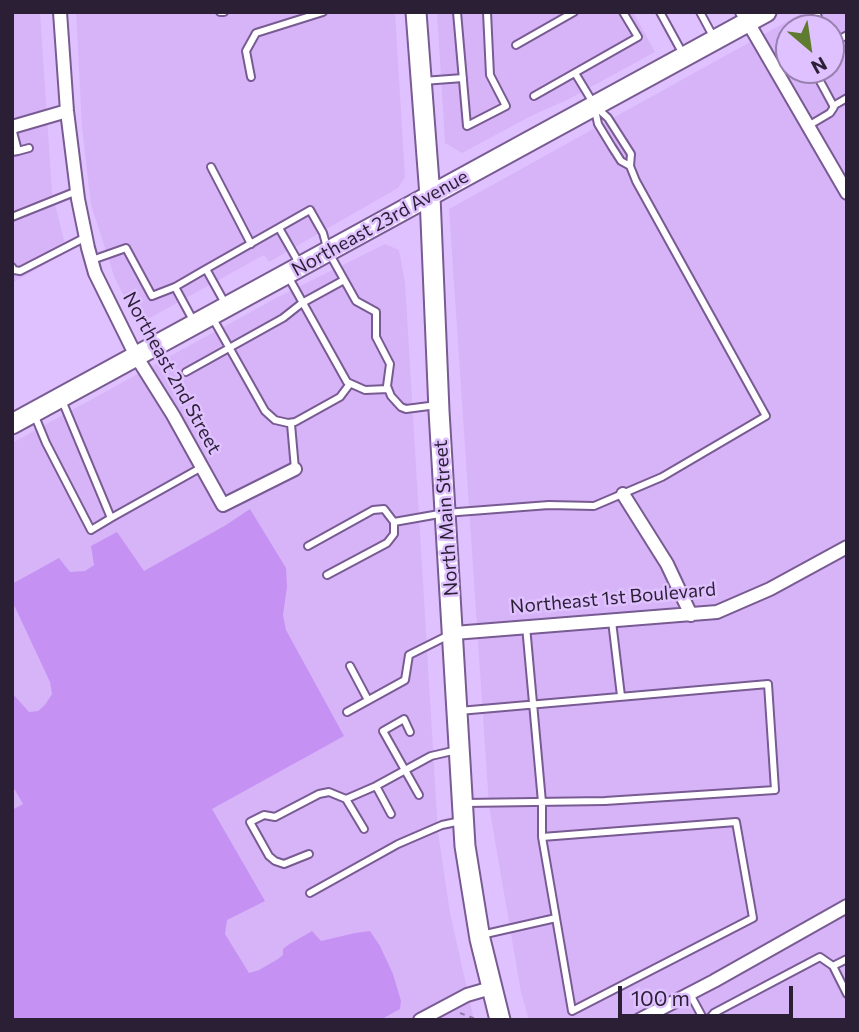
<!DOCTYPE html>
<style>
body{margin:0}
#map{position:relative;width:859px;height:1032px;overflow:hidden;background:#e0c1ff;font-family:Commissioner,sans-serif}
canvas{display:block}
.frame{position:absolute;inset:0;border:14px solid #2b1f36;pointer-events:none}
.north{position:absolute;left:775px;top:14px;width:70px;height:70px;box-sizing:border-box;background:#e0c1ff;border:2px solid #9880af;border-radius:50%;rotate:151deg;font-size:19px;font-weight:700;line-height:28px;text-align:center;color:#2b1f36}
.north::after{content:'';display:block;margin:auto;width:24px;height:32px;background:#5e7b30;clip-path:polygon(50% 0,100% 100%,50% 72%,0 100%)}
.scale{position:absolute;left:618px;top:986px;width:175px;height:32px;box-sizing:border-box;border:4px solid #2b1f36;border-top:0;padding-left:9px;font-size:21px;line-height:24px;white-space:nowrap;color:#2b1f36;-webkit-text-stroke:5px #e0c1ff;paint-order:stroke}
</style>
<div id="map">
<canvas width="859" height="1032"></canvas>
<div class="frame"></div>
<div class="north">N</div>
<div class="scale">100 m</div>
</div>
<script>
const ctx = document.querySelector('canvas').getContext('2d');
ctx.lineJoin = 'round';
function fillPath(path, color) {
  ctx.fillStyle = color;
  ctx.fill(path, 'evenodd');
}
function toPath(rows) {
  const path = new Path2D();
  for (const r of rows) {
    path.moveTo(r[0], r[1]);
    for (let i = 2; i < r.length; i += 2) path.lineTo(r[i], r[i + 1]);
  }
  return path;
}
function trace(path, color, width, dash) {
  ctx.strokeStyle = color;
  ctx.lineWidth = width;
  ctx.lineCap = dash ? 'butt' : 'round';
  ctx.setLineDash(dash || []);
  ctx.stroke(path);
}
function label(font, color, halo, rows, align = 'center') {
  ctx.font = font + ' Commissioner,sans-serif';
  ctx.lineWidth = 5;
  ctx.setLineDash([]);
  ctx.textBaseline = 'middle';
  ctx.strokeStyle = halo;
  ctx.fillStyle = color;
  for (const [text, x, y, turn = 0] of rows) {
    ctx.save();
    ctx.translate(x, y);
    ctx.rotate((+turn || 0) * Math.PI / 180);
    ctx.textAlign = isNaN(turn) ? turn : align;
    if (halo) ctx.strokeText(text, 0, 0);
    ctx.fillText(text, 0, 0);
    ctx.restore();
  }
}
fillPath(toPath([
 [12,12,40,12,52,192,67,252,12,283],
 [76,12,395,12,405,177,398,188,269,262,264,255,148,319,139,319,133,315,114,276,91,205,82,128],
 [437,12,633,12,655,52,569,99,533,115,462,153,445,143],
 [804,12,847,12,847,1020,529,1020,521,992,489,806,449,209],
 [789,28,831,28,831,70,789,70],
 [385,244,399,250,405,282,438,832,450,913,474,1020,160,1020,36,798,12,810,12,443,276,298]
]), '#d7b4f8');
fillPath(toPath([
 [250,509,286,568,287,587,283,615,286,630,344,736,212,809,265,901,227,920,225,934,249,973,259,970,278,959,283,955,283,949,288,945,312,931,321,941,355,933,370,931,380,946,393,974,401,1001,400,1009,380,1020,12,1020,12,810,23,804,12,785,12,693,29,712,38,711,45,705,52,694,50,682,14,605,12,584,59,558,70,572,85,571,94,565,91,546,117,532,144,571,226,525]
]), '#c592f3');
const lane = toPath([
 [220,12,224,12],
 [457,12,467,126,506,106,490,75,487,12],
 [660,12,683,54],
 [700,12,714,38],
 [816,12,822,28],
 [831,44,847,35],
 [516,45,574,12],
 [251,77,246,51,256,33,323,12],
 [423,81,463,78],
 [534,96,638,37,623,12],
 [833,106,847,98],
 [595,110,598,124,612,147,621,161,630,166],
 [808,126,830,113,834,107,814,70],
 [12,128,18,151,12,152],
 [18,151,29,148],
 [211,167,251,244],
 [12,217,77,191],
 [279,228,299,263],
 [92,260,126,248,152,296,175,287,206,269,226,305],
 [12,267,14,270,20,271,86,237],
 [206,269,310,210,323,233,328,251,356,301,376,312,376,337,390,364,387,386,391,396,401,407,406,409,437,405],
 [289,278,347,382,365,390,388,389],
 [175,287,194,322],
 [212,317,265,411,275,420,288,423,295,422,340,397,349,385],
 [186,372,283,318,302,303,344,280],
 [34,414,46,443,91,530,111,518,61,398],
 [291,424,295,469],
 [111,518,202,467],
 [308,546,373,510,384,509,394,522],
 [327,575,387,543,394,534,394,522,445,513,549,505,594,506,662,477,766,416,636,181,630,166,631,154,608,118,595,106,575,73],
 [612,621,621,696],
 [526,626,542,802,542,837],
 [350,666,368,700],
 [459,711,768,684,775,790,605,801,464,803],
 [347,712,405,680,409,655,449,635],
 [410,732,404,719,383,731,419,795],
 [376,786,391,814],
 [364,829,346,799,376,786,431,756,457,750],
 [309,854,284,864,275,861,269,856,250,822,264,815,275,817,319,794,329,792,346,799],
 [310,893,398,844,442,825,461,821],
 [481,935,556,918,542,837,736,822,753,918,572,1011,556,918],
 [847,959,833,966,847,994],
 [690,994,704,1020],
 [708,1020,714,1013,820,957,833,966]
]);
const street = toPath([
 [60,12,67,111,78,199,88,248,95,273,136,356,173,415,223,505,295,469],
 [742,12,847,193],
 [12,127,67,111],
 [623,494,667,564,691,615],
 [454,633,717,612,770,589,847,547],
 [420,1020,467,995,491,988],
 [639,1020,714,981,847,906]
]);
const secondary = toPath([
 [416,12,430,196,439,411,465,846,480,939,500,1020],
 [12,424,766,12]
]);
trace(lane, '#785b92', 10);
trace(street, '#785b92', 16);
trace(secondary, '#785b92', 23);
trace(toPath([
 [460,1013,473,1018,479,1018]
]), '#947daa', 2, [5, 5]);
trace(lane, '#fff', 6);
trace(street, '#fff', 12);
trace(secondary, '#fff', 19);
label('19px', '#2b1f36', '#e0c1ff', [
 ["Northeast 23rd Avenue",380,223,-29],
 ["Northeast 2nd Street",172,373,61],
 ["North Main Street",446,518,-94],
 ["Northeast 1st Boulevard",613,598,-5]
]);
</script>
